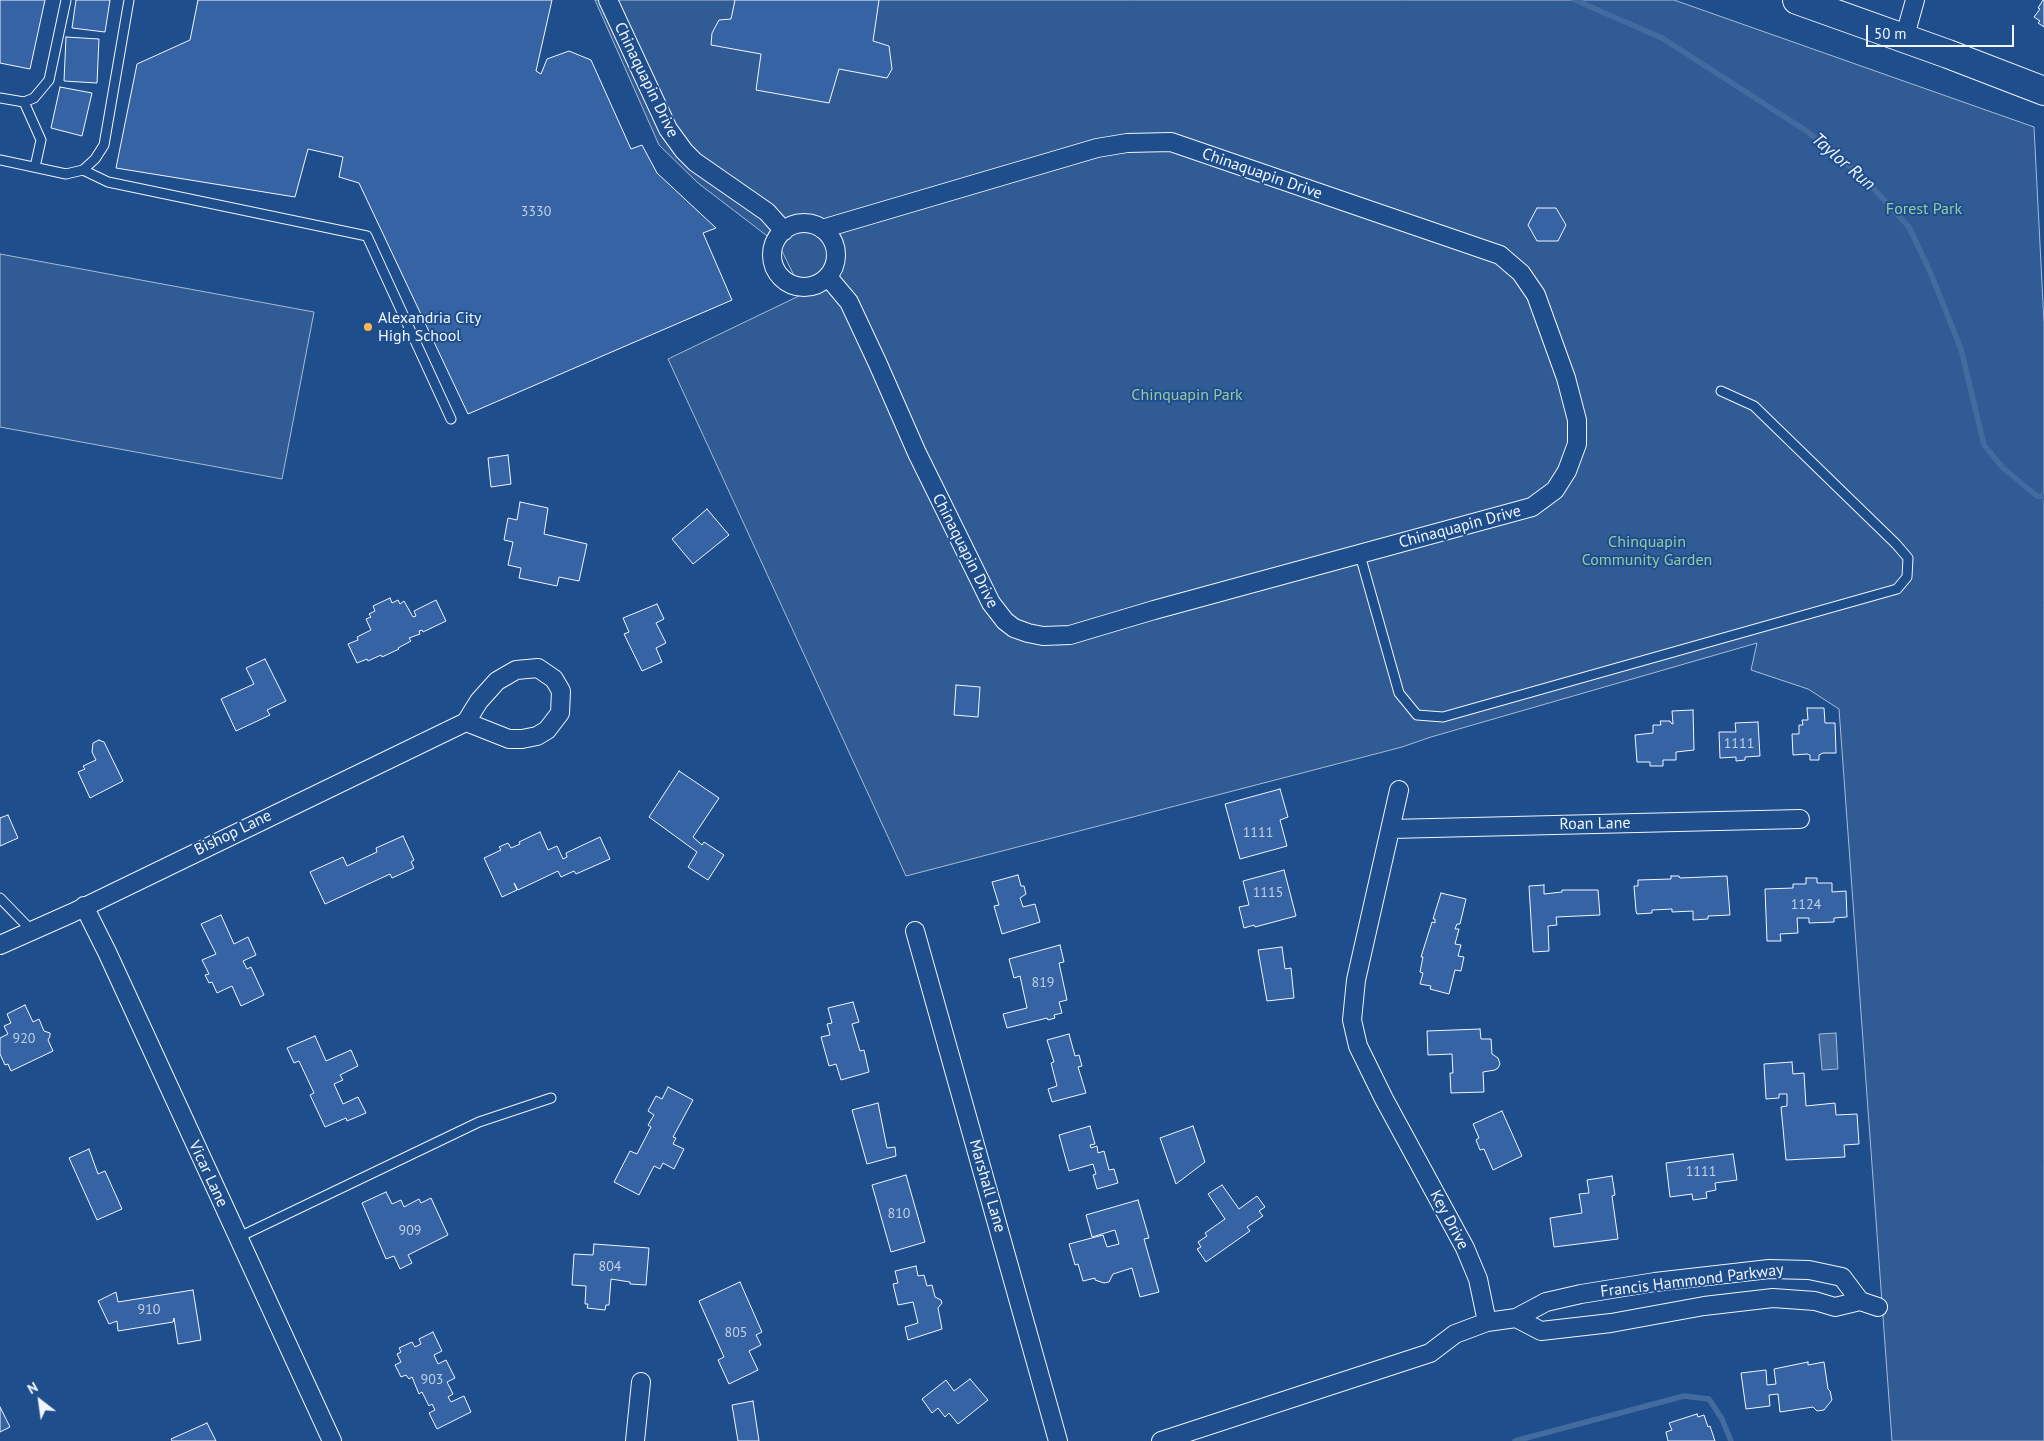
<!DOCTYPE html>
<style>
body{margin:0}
#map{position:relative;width:2044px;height:1441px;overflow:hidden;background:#1f4e8c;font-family:"PT Sans",sans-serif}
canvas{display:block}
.north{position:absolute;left:15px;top:1376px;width:50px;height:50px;-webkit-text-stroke:4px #1f4e8c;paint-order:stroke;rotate:330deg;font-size:14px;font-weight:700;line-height:20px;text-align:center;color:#f2f6ff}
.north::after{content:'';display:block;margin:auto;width:18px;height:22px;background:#f2f6ff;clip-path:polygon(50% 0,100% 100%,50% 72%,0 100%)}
.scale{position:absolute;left:1866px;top:25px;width:148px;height:22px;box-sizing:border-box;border:2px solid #f2f6ff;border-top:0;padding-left:6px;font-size:15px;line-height:18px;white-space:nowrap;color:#f2f6ff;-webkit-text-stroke:4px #1f4e8c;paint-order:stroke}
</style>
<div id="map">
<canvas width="2044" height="1441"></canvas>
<div class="north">N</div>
<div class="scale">50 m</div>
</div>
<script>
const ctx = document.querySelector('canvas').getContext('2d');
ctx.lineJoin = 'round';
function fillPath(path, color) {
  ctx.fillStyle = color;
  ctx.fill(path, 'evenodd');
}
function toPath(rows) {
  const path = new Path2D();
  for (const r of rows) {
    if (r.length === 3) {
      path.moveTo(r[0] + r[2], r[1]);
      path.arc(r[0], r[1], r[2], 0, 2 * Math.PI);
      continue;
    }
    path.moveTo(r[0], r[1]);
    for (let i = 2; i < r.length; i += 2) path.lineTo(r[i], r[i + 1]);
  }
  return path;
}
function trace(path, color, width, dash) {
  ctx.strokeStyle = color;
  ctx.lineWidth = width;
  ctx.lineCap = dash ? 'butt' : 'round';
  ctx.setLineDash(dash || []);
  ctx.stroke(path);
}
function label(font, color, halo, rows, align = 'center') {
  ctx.font = font + ' "PT Sans",sans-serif';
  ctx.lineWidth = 4;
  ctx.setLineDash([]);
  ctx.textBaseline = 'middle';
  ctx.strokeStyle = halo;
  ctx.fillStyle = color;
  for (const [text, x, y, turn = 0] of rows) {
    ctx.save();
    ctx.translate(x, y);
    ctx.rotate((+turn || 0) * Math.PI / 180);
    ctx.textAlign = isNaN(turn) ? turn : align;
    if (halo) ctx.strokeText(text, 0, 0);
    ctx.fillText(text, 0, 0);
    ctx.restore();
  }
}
const built = toPath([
 [595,0,1674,0,2034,127,2044,323,2044,1441,1892,1441,1839,709,1808,689,1751,670,1757,643,1431,737,1402,747,906,876,668,359,803,294,779,245,698,183,659,145,595,0],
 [0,254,314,312,282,479,0,427,0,254]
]);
fillPath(built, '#305b95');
trace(built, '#a8bbd7', 1);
const water = toPath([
 [1836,1033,1838,1069,1822,1070,1819,1034,1836,1033]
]);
fillPath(water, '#446ba0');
trace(water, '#a8bbd7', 1);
trace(toPath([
 [1575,0,1662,38,1808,132,1863,177,1909,227,1931,274,1961,349,1984,445,2003,468,2037,496,2044,497],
 [1515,1441,1684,1396,1709,1399,1722,1419,1731,1441]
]), '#446ba0', 5.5);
const building = toPath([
 [0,0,45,0,30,69,0,63,0,0],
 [76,0,110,0,105,32,72,28,76,0],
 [198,0,552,0,536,71,541,74,547,59,569,51,591,60,631,149,642,145,657,173,716,228,703,233,732,300,468,414,359,183,339,177,343,157,308,149,295,197,116,168,137,64,190,40,198,0],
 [735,0,879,0,873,41,889,46,892,69,887,78,839,69,829,103,756,90,761,54,711,45,712,33,719,20,731,19,735,0],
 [2043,0,2044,0,2044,27,2038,23,2040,21,2034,17,2040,9,2038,8,2043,0],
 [66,37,99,39,97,83,64,81,66,37],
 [60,87,92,93,82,136,51,128,60,87],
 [1537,208,1556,208,1566,225,1558,241,1537,241,1528,225,1537,208],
 [508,455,511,484,491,487,488,458,508,455],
 [520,502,548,508,544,534,587,544,579,581,559,577,557,586,519,578,521,568,508,565,513,542,504,540,508,518,517,520,520,502],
 [707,509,729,535,693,564,672,539,707,509],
 [390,598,392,603,398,600,400,604,404,601,413,617,416,616,414,611,436,600,446,621,423,632,422,630,419,631,420,634,409,638,411,641,398,648,399,649,382,657,381,655,368,661,367,659,357,663,348,644,358,640,357,637,371,630,366,619,371,617,369,614,375,611,373,606,390,598],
 [657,604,664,619,656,623,666,643,656,648,662,662,642,671,624,634,629,632,623,618,657,604],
 [265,659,286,701,267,710,270,715,236,731,221,699,254,684,246,668,265,659],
 [956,685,980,687,978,717,954,715,956,685],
 [1807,708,1824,708,1825,723,1835,723,1836,753,1823,753,1819,755,1819,760,1810,760,1810,755,1807,754,1793,755,1792,734,1799,734,1799,725,1803,725,1802,720,1808,720,1807,708],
 [1693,710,1694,750,1676,752,1676,760,1663,760,1663,766,1650,766,1650,762,1637,762,1635,735,1653,733,1653,725,1661,725,1660,721,1670,721,1671,723,1673,724,1672,711,1693,710],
 [1758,722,1760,756,1745,757,1745,760,1736,761,1736,757,1720,758,1719,732,1736,732,1735,723,1758,722],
 [99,740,104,742,123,781,90,798,78,772,85,769,83,766,96,760,92,752,93,743,99,740],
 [679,771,719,798,693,837,702,845,704,842,724,855,708,880,688,867,697,852,649,817,679,771],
 [1280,789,1288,817,1280,820,1287,846,1240,859,1225,804,1280,789],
 [8,815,18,838,0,846,0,818,8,815],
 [540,832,548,850,557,846,563,859,567,857,566,853,600,837,610,859,576,874,574,871,561,877,558,871,518,890,514,883,517,890,502,897,484,858,501,850,499,847,508,843,511,848,520,844,519,842,540,832],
 [403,836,414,860,411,862,414,868,392,878,390,874,325,904,310,872,343,857,347,866,377,852,376,848,403,836],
 [1284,870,1296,916,1255,927,1254,925,1244,928,1239,907,1249,905,1243,881,1284,870],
 [1018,875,1021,886,1024,886,1026,894,1020,898,1023,907,1035,904,1040,922,1002,934,994,906,999,905,992,882,1018,875],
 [1671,876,1679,876,1680,878,1727,876,1730,915,1708,916,1708,919,1693,920,1693,911,1672,912,1672,909,1652,910,1652,913,1637,914,1636,911,1634,886,1638,886,1638,880,1671,879,1671,876],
 [1806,878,1817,878,1817,883,1832,883,1832,892,1846,891,1847,917,1834,918,1834,922,1809,923,1809,918,1797,918,1798,933,1780,934,1781,941,1767,941,1765,889,1793,888,1793,884,1806,884,1806,878],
 [1544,885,1544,894,1562,892,1562,890,1598,890,1600,915,1556,917,1557,925,1548,926,1549,951,1533,952,1529,886,1544,885],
 [1441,893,1466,899,1460,924,1457,924,1455,929,1459,929,1455,944,1461,945,1458,956,1464,957,1461,971,1455,970,1449,994,1430,989,1431,986,1420,984,1423,973,1420,972,1423,957,1421,957,1432,922,1435,923,1435,919,1433,919,1441,893],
 [221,915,234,944,248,937,256,955,243,961,247,969,251,967,264,995,241,1006,232,986,217,993,212,982,209,983,205,975,209,974,202,960,216,954,201,924,221,915],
 [1060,945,1064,962,1059,963,1067,1000,1059,1002,1062,1013,1054,1015,1055,1018,1048,1020,1047,1018,1007,1028,1003,1014,1027,1008,1020,976,1014,978,1009,959,1060,945],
 [1282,947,1285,969,1291,968,1294,998,1267,1001,1258,950,1282,947],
 [853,1002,859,1022,852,1024,860,1051,864,1050,869,1072,841,1080,836,1064,829,1066,821,1037,830,1035,827,1024,832,1023,828,1008,853,1002],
 [25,1005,33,1022,39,1019,44,1031,50,1033,50,1036,48,1040,53,1051,11,1071,8,1064,5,1065,0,1054,0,1038,8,1034,4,1026,11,1023,7,1014,25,1005],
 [1480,1029,1481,1039,1491,1039,1492,1054,1498,1058,1500,1064,1498,1068,1495,1070,1483,1072,1484,1092,1451,1093,1450,1073,1453,1073,1452,1054,1428,1055,1427,1031,1480,1029],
 [1069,1034,1075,1056,1079,1055,1082,1066,1078,1067,1086,1093,1052,1102,1048,1089,1057,1086,1051,1063,1054,1062,1047,1040,1069,1034],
 [315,1036,326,1061,351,1050,358,1066,340,1075,343,1080,334,1084,343,1104,358,1097,366,1113,347,1121,346,1118,325,1127,310,1095,314,1093,299,1061,294,1063,287,1048,315,1036],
 [1792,1062,1793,1074,1804,1073,1806,1106,1835,1103,1836,1115,1857,1114,1859,1144,1844,1145,1845,1157,1786,1160,1781,1107,1787,1106,1787,1094,1779,1094,1779,1098,1766,1099,1764,1064,1792,1062],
 [668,1087,693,1100,673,1137,676,1138,673,1144,684,1149,674,1169,663,1163,660,1169,654,1166,639,1195,614,1182,630,1151,637,1154,651,1127,648,1125,654,1115,648,1111,656,1096,662,1099,668,1087],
 [878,1103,887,1148,895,1147,896,1156,867,1164,852,1110,878,1103],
 [1502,1111,1522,1156,1493,1170,1484,1149,1480,1150,1476,1140,1479,1138,1473,1124,1502,1111],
 [1090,1126,1095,1144,1090,1145,1091,1148,1097,1146,1098,1153,1104,1151,1109,1170,1114,1169,1118,1183,1097,1189,1093,1175,1096,1174,1093,1164,1069,1171,1059,1135,1090,1126],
 [1193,1126,1205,1162,1176,1184,1160,1138,1193,1126],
 [89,1149,98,1174,105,1171,122,1209,97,1220,69,1158,89,1149],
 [1733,1154,1737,1180,1715,1183,1716,1190,1706,1192,1707,1198,1693,1200,1692,1194,1670,1197,1666,1163,1733,1154],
 [906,1175,925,1242,891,1252,872,1185,906,1175],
 [1612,1176,1615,1195,1612,1196,1618,1239,1554,1247,1550,1218,1582,1213,1579,1194,1589,1193,1587,1180,1612,1176],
 [1222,1185,1239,1209,1257,1196,1265,1207,1259,1211,1263,1216,1247,1227,1250,1231,1206,1262,1197,1249,1201,1247,1198,1242,1207,1236,1205,1233,1225,1219,1208,1194,1222,1185],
 [386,1192,392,1204,401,1200,404,1207,419,1199,421,1203,431,1198,448,1235,408,1255,412,1263,400,1269,394,1256,386,1259,362,1203,386,1192],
 [1138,1200,1149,1238,1144,1239,1159,1292,1140,1297,1132,1268,1113,1274,1109,1282,1104,1283,1095,1280,1095,1278,1083,1281,1078,1264,1075,1265,1069,1244,1103,1235,1107,1247,1119,1244,1115,1230,1092,1237,1086,1215,1138,1200],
 [594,1244,649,1248,646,1285,630,1284,630,1282,611,1279,609,1305,606,1305,605,1310,587,1308,588,1304,585,1304,586,1286,572,1285,574,1254,593,1255,594,1244],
 [916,1266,918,1276,924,1275,927,1286,932,1285,935,1297,941,1300,942,1303,938,1308,942,1329,908,1340,905,1327,918,1323,913,1302,898,1305,893,1284,898,1283,895,1271,916,1266],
 [740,1282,762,1332,756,1335,761,1345,749,1351,758,1370,729,1384,718,1360,724,1357,699,1301,740,1282],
 [193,1290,201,1340,178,1344,174,1318,173,1322,118,1331,117,1321,109,1324,98,1301,116,1292,118,1302,193,1290],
 [433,1332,442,1351,434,1355,438,1364,446,1360,455,1378,447,1382,453,1394,448,1397,451,1402,464,1396,471,1412,437,1429,429,1413,435,1410,432,1404,429,1406,422,1392,419,1394,412,1377,409,1379,406,1375,401,1377,395,1365,401,1362,397,1354,401,1352,399,1348,412,1342,415,1347,421,1344,419,1339,433,1332],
 [1808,1362,1808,1365,1824,1362,1828,1389,1830,1391,1832,1400,1824,1410,1817,1411,1813,1407,1780,1412,1778,1394,1769,1395,1770,1406,1746,1409,1741,1373,1766,1370,1767,1385,1776,1384,1774,1369,1808,1362],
 [970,1379,988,1400,958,1424,949,1413,945,1417,938,1408,932,1413,922,1399,946,1380,954,1391,970,1379],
 [753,1401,759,1441,738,1441,732,1405,753,1401],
 [0,1407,10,1427,0,1432,0,1407],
 [1697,1414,1698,1417,1704,1415,1708,1427,1710,1426,1715,1441,1668,1441,1666,1432,1672,1430,1669,1423,1697,1414],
 [207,1423,216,1441,172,1441,171,1439,207,1423]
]);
fillPath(building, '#3563a3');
trace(building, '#f2f6ff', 1);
const service = toPath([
 [0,98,24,102,34,98,49,80,66,0],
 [24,102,41,140,35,167],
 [0,160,66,174,83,170,95,159,104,145,129,0],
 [83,170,108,182,367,236,451,419],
 [1360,555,1399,693,1417,715,1443,717,1897,589,1907,577,1908,558,1896,544,1754,406,1721,391],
 [0,898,32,931],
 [237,1238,479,1122,551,1098]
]);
const minor = toPath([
 [608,0,668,129,684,151,695,162,767,212,784,231],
 [1904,39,1915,0],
 [804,255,32],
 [822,229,1097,148,1127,143,1171,142,1500,255,1521,273,1536,295,1566,378,1577,420,1577,444,1567,471,1555,490,1532,507,1154,610,1070,635,1043,636,1028,633,1014,628,1005,621,991,603,917,453,878,364,849,302,828,277],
 [538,668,554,679,561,691,560,713,547,730,537,736,522,739,509,739,466,722,479,701,497,681,516,670,538,668],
 [1399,790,1356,980,1352,1020,1358,1046,1384,1099,1465,1248,1478,1279,1487,1322],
 [1391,829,1800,819],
 [84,906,107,952,332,1441],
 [915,931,1058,1441],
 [0,945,72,913,466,722],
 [1516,1318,1541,1331,1611,1323,1704,1306,1773,1298,1815,1301,1835,1307,1860,1301],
 [635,1441,641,1382],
 [1161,1441,1430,1353,1455,1334,1487,1322,1516,1318,1546,1302,1581,1294,1655,1282,1769,1269,1809,1270,1842,1277,1860,1301,1878,1307]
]);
const primary = toPath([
 [1797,0,1948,54,2044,91]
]);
trace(service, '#f2f6ff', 11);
trace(minor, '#f2f6ff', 20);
trace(primary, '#f2f6ff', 30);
trace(service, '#1f4e8c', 9);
trace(minor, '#1f4e8c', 18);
trace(primary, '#1f4e8c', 28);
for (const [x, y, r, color] of [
 [368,327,5,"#ffb74d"]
]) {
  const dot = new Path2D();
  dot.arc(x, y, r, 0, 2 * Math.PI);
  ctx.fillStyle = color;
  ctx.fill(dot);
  trace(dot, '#1f4e8c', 2);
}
label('14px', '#c3d1e8', null, [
 ["3330",536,212],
 ["1111",1739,744],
 ["1111",1258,833],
 ["1115",1268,893],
 ["1124",1806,905],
 ["819",1043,983],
 ["920",24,1039],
 ["1111",1701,1172],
 ["810",899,1214],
 ["909",410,1231],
 ["804",610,1267],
 ["910",149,1310],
 ["805",736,1333],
 ["903",432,1380]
]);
label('16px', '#f2f6ff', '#1f4e8c', [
 ["Chinaquapin Drive",646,80,64],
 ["Chinaquapin Drive",1262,174,19],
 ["Chinaquapin Drive",1460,527,-15],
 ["Chinaquapin Drive",965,551,63],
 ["Roan Lane",1595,824,-1],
 ["Bishop Lane",233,833,-26],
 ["Vicar Lane",208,1174,65],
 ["Marshall Lane",987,1186,74],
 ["Key Drive",1449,1220,62],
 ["Francis Hammond Parkway",1692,1281,-7]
]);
label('16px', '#97c8a6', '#1f4e8c', [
 ["Forest Park",1924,209],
 ["Chinquapin Park",1187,395],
 ["Chinquapin",1647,542],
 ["Community Garden",1647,560]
]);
label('16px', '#f2f6ff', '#1f4e8c', [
 ["Alexandria City",378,318],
 ["High School",378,336]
], 'left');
label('italic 18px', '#f2f6ff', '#1f4e8c', [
 ["Taylor Run",1843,162,41]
]);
</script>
